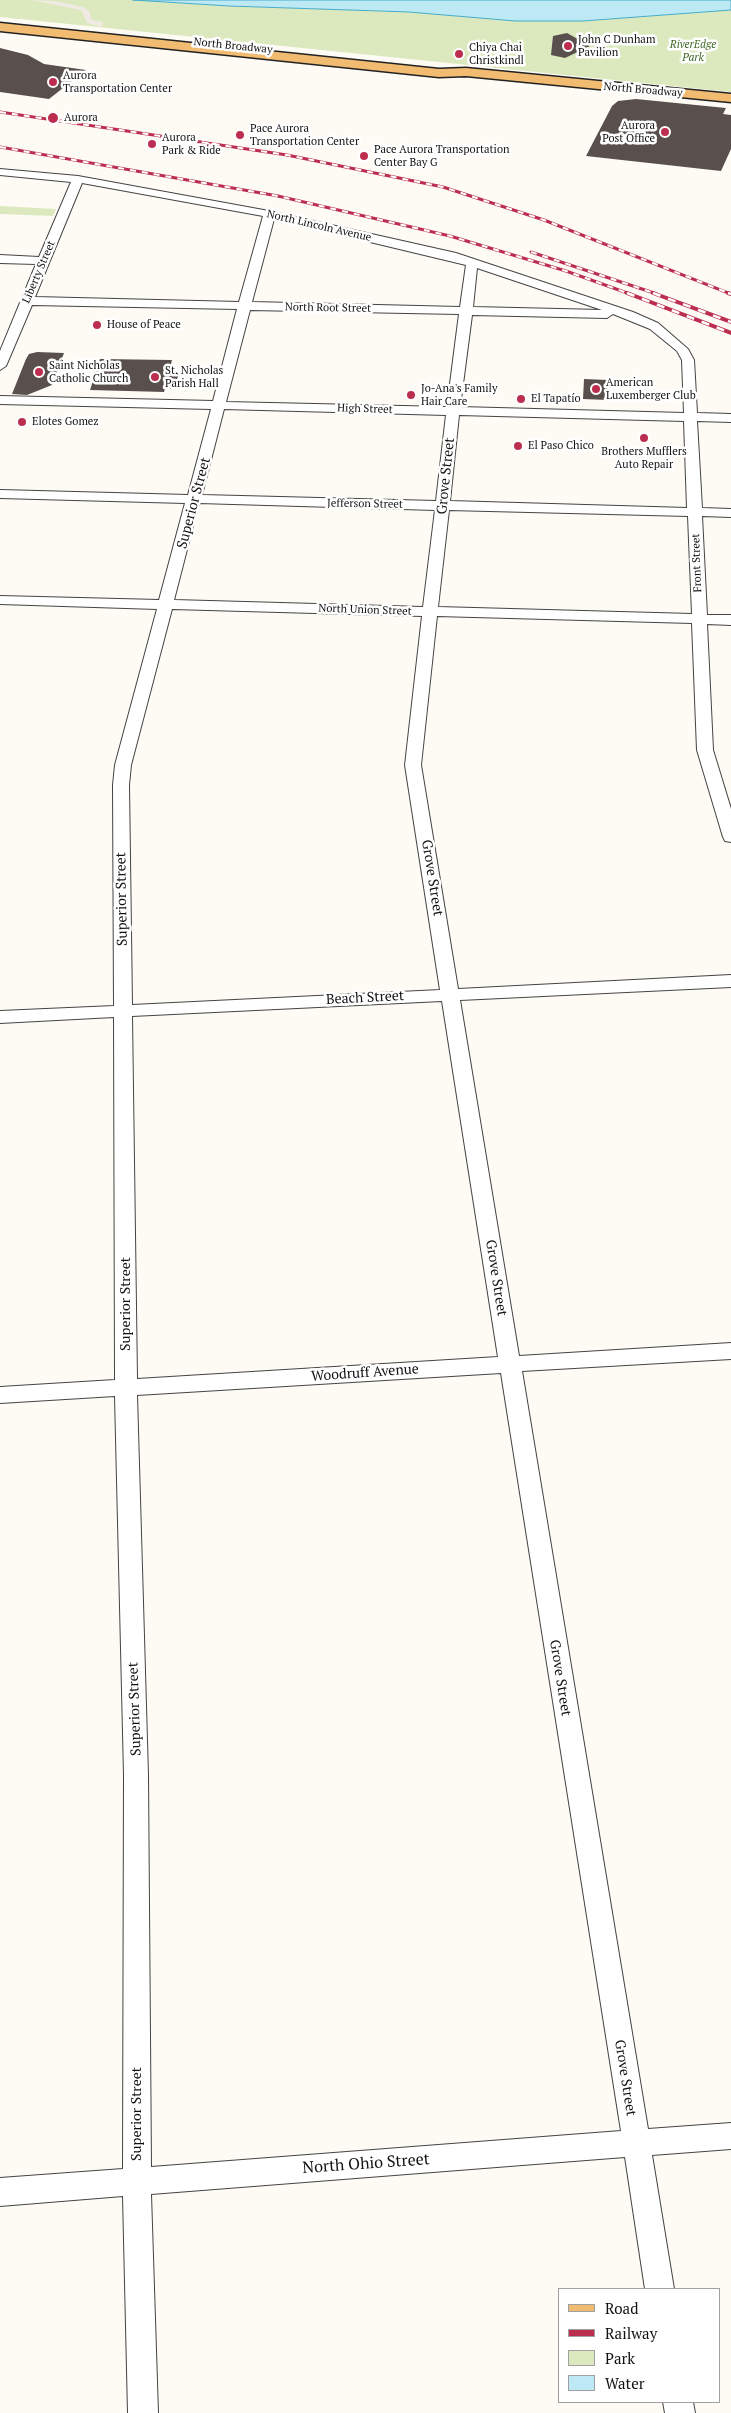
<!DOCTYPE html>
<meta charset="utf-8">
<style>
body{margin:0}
#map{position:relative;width:731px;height:2413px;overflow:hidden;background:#fefbf5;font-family:"PT Serif",serif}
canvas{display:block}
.legend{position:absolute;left:558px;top:2288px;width:162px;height:115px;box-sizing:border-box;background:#fff;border:1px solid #a0a0a0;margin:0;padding:6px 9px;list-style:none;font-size:15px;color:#111}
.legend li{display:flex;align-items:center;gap:10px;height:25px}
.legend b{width:25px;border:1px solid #a0a0a0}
</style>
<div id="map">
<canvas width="731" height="2413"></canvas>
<ul class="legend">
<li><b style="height:6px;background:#f2bb72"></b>Road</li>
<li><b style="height:6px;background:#bc2e4f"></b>Railway</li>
<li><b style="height:14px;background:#dce9bf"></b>Park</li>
<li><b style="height:14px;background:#bce9f4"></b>Water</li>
</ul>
</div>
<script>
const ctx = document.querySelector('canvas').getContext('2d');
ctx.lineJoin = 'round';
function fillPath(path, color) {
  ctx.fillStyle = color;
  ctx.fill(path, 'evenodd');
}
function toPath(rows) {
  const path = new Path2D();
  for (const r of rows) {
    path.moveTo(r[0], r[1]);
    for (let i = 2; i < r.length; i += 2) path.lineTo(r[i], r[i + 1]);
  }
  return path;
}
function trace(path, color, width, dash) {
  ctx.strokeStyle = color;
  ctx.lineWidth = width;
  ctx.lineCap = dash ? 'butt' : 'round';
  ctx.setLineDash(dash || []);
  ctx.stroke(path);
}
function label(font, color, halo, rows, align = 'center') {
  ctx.font = font + ' "PT Serif",serif';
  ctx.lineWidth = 5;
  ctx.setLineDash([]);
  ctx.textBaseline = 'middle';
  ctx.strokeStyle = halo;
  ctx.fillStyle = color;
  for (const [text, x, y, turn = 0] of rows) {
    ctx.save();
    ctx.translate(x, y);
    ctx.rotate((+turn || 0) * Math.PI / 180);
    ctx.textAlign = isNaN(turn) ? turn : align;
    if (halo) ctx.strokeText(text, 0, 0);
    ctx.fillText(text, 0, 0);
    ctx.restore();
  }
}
fillPath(toPath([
 [0,0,133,0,229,6,409,12,516,21,583,21,731,10,731,92,0,17],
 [0,206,56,209,53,216,0,214]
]), '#dce9bf');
fillPath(toPath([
 [31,0,55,1,83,7,89,11,92,20,103,22,102,27,87,23,81,10]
]), '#f0eae3');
const water = toPath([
 [133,0,731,0,731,10,583,21,515,21,409,12,229,6,133,0]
]);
fillPath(water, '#bce9f4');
trace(water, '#46acc8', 1);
fillPath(toPath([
 [567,33,590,46,565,58,551,55,553,36],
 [0,48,28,55,44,64,86,70,49,99,0,92],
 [636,99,726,108,723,114,731,115,731,149,721,171,586,156,612,106,618,101],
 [37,352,64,353,52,385,27,395,12,394,26,359,29,354],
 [100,359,172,360,169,372,179,373,174,389,165,389,164,392,90,390],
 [584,379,608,380,608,400,583,399]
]), '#59504e');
const minor = toPath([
 [0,169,78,176,269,211,456,253,633,312,658,323,688,349,694,360,697,413,731,414,731,422,697,421,702,508,731,509,731,517,702,516,707,615,731,615,731,625,707,624,713,750,731,809,731,842,725,841,723,837,697,750,692,623,437,616,421,765,458,989,731,975,731,987,460,1000,519,1356,731,1343,731,1359,522,1371,648,2129,731,2123,731,2149,652,2155,674,2289,645,2289,625,2157,151,2194,158,2413,128,2413,123,2196,0,2206,0,2178,123,2169,124,1775,115,1396,0,1403,0,1387,115,1380,114,1017,0,1023,0,1011,114,1006,113,785,115,765,157,609,0,604,0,596,159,600,185,503,0,498,0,490,188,495,211,409,0,404,0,396,213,401,237,309,32,305,6,366,0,370,0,351,36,264,0,263,0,255,39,257,71,182,0,175,0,169],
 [82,183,263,216,239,302,35,297,82,183],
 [274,219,466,265,460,307,252,302,274,219],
 [477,268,602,310,473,307,477,268],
 [250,310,459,314,447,407,226,402,250,310],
 [613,314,650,329,677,351,682,360,684,413,460,407,472,315,607,318,613,314],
 [224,409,446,415,436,501,202,495,224,409],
 [459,415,684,421,687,508,450,501,459,415],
 [199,503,435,510,423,607,174,600,199,503],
 [449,510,688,516,692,614,438,607,449,510],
 [172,609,422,616,405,765,440,990,132,1005,129,785,131,765,172,609],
 [442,1001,498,1357,137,1379,132,1016,442,1001],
 [501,1373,621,2131,151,2167,148,1775,137,1395,501,1373],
 [663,2402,693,2402,695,2413,665,2413,663,2402]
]);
const major = toPath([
 [0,23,439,69,466,68,731,94,731,102,466,76,439,77,0,31,0,23]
]);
trace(minor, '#444', 2);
trace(major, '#222', 3);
fillPath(minor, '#fff');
fillPath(major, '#f2bb72');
const railFar1 = toPath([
 [0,112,287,155,443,187,544,220,731,294],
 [0,147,278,196,450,236,566,271,630,294],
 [531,252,657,294]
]);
const rail = toPath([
 [627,293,731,333],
 [653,293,731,322],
 [728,293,731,294]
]);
trace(railFar1, '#bc2e4f', 3);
trace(rail, '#bc2e4f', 4);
trace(railFar1, '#fff', 2, [6]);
trace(rail, '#fff', 2.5, [8]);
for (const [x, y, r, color] of [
 [568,46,5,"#bc2e4f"],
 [459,54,5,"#bc2e4f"],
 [53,82,5,"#bc2e4f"],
 [53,118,6,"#bc2e4f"],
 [665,132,5,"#bc2e4f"],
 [240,135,5,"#bc2e4f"],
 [152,144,5,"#bc2e4f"],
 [364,156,5,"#bc2e4f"],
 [97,325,5,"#bc2e4f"],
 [39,372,5,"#bc2e4f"],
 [155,377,5,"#bc2e4f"],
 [596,389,5,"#bc2e4f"],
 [411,395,5,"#bc2e4f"],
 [521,399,5,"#bc2e4f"],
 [22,422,5,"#bc2e4f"],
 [644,438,5,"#bc2e4f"],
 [518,446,5,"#bc2e4f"]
]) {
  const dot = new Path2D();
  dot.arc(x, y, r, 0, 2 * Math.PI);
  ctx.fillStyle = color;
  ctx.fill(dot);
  trace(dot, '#fff', 2);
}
label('11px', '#111', '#fff', [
 ["John C Dunham",578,40],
 ["Pavilion",578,53],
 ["Chiya Chai",469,48],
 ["Christkindl",469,61],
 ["Aurora",63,76],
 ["Transportation Center",63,89],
 ["Aurora",64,118],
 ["Aurora",655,126,"right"],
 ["Post Office",655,139,"right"],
 ["Pace Aurora",250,129],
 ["Transportation Center",250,142],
 ["Aurora",162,138],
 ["Park & Ride",162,151],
 ["Pace Aurora Transportation",374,150],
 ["Center Bay G",374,163],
 ["House of Peace",107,325],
 ["Saint Nicholas",49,366],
 ["Catholic Church",49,379],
 ["St. Nicholas",165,371],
 ["Parish Hall",165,384],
 ["American",606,383],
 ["Luxemberger Club",606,396],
 ["Jo-Ana's Family",421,389],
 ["Hair Care",421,402],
 ["El Tapatío",531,399],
 ["Elotes Gomez",32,422],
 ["El Paso Chico",528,446],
 ["Brothers Mufflers",644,452,"center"],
 ["Auto Repair",644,465,"center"]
], 'left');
label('italic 11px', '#3d6723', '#fff', [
 ["RiverEdge",693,45],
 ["Park",693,58]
]);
label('11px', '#111', '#fff', [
 ["North Broadway",233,46,6],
 ["North Broadway",643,90,5],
 ["North Lincoln Avenue",319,226,13],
 ["Liberty Street",39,272,-67],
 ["North Root Street",328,308,1],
 ["High Street",365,409,2],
 ["Jefferson Street",365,504,1],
 ["Front Street",697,563,-92],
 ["North Union Street",365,610,2]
]);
label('14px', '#111', '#fff', [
 ["Grove Street",446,476,-84],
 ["Superior Street",194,503,-75],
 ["Grove Street",432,878,81],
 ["Superior Street",122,899,-91],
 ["Beach Street",365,998,-3],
 ["Grove Street",496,1278,81],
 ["Superior Street",126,1304,-90],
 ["Woodruff Avenue",365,1373,-4],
 ["Grove Street",560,1678,81],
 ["Superior Street",135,1709,-92],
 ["Grove Street",625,2078,81],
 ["Superior Street",137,2114,-90]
]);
label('16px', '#111', '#fff', [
 ["North Ohio Street",366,2164,-4]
]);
</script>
